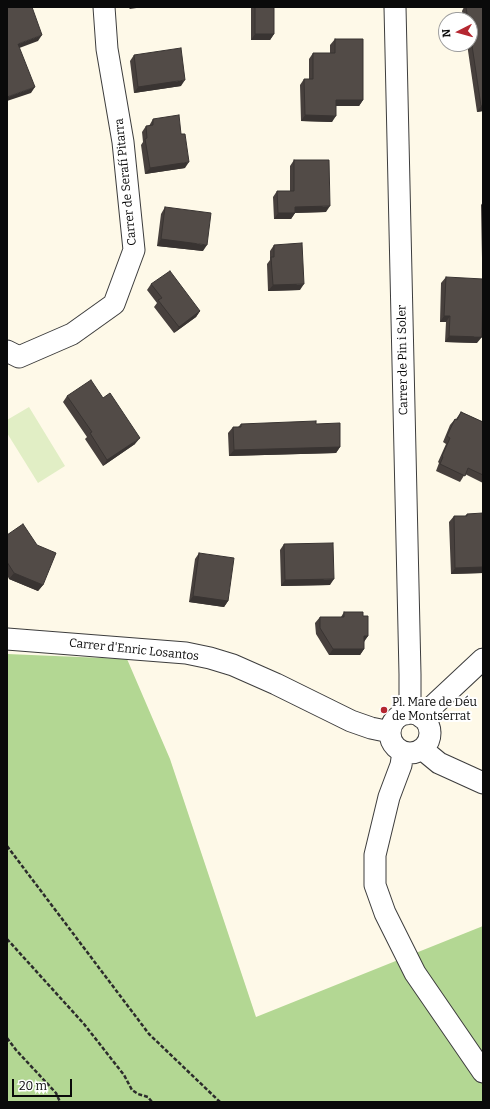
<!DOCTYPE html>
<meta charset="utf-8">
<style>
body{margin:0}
#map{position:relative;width:490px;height:1109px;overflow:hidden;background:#fef9e8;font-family:Bitter,serif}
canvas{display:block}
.frame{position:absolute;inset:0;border:8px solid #0a0a0a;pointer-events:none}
.north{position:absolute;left:438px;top:12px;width:40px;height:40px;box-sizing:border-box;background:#fff;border:1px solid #9d9d9d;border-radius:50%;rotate:264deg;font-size:11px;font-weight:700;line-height:16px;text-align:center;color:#0a0a0a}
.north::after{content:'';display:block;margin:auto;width:14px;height:18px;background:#b52731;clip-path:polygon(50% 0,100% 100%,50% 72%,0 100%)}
.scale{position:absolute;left:12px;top:1079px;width:60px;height:18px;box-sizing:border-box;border:2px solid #0a0a0a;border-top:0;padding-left:5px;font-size:12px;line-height:14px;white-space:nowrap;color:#0a0a0a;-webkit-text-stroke:3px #fff;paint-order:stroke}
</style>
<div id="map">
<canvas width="490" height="1109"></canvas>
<div class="frame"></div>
<div class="north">N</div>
<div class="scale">20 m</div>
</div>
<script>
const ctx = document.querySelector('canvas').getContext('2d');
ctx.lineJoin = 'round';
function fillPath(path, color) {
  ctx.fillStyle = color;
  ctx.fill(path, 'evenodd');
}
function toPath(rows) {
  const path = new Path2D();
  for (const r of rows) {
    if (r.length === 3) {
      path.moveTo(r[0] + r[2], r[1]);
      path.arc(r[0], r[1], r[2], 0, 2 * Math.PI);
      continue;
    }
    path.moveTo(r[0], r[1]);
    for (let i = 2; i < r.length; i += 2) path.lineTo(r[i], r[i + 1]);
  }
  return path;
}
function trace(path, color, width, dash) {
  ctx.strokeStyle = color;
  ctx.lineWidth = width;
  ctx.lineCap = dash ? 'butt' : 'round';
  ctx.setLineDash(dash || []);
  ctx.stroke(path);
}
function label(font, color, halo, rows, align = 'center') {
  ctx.font = font + ' Bitter,serif';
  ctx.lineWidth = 4;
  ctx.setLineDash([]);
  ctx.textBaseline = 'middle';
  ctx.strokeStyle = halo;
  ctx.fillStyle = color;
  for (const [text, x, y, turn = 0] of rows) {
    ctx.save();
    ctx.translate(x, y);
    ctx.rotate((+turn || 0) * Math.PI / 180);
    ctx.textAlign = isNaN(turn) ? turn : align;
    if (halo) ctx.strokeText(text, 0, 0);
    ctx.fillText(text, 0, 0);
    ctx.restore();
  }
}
fillPath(toPath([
 [7,654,127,659,170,759,256,1017,483,926,483,1102,7,1102]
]), '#b3d793');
fillPath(toPath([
 [29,407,65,466,38,483,7,433,7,420]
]), '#e1eec5');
const minor = toPath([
 [395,7,410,674,410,698,406,714],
 [7,351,19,357,72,334,114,304,134,250,123,142,107,49,104,7],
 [7,639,186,653,210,658,233,665,276,684,351,721,371,728,390,732],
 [410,733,20],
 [421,717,483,659],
 [422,749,439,763,483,783],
 [403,752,401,765,389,797,375,855,375,885,385,913,415,973,483,1072]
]);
trace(minor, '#3d3d3d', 23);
trace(toPath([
 [7,846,149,1034,220,1102],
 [7,939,84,1024,124,1075,132,1090,138,1094,148,1097,152,1102],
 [7,1038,16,1050,56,1093,60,1102]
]), '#2c2c2c', 2.5, [4, 2]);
trace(minor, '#fff', 21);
fillPath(toPath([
 [251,7,274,7,274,34,270,40,251,40],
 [464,7,466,7,467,10,466,7,483,7,483,111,477,112,467,44,470,44,470,20,463,20,462,11],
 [335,39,363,100,359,106,336,106,332,122,301,121,300,85,304,79,309,79,309,59,313,53,330,53,330,45],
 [134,55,181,86,134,93,130,61],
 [153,119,185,168,145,174,141,145,143,142,142,132,146,126,149,126],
 [294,160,326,212,295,213,291,219,274,219,273,197,277,191,290,191,290,166],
 [483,202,483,258,482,258,481,205],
 [165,207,203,251,157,246,161,214],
 [274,245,300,290,268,291,267,264,270,260,270,251],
 [446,277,477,343,445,342,446,322,440,322,441,283],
 [151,284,200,311,196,317,174,333,154,307,157,303,147,290],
 [67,396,135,444,103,466,85,439,87,437,63,402],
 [461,412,483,422,483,483,465,474,460,482,436,471,439,463,438,462,446,444,443,442,450,425,455,419,456,419],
 [241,424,316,424,340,447,336,453,229,456,228,433,233,427,238,427],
 [467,514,483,573,451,574,449,522,454,516,465,516],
 [7,535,43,585,38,591,9,579,7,575],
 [284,544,330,585,281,586,280,550],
 [199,553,228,601,224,607,189,602,195,559],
 [344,612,363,616,368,636,364,641,364,649,360,655,329,655,316,634,315,623,320,617,341,617]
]), '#47403d');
fillPath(toPath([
 [131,7,144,7,129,9],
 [255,34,274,34,270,40,251,40],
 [42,35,38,41,14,50,18,44],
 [185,80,181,86,134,93,138,87],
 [35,87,31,93,7,101,7,97],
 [336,100,363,100,359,106,331,106],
 [481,106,483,106,483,111,477,112],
 [305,115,336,116,332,122,301,121],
 [189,162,185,168,145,174,150,168],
 [330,206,326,212,291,213,295,207],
 [278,213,295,213,291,219,274,219],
 [161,239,207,245,203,251,157,246],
 [304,284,300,290,268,291,273,285],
 [200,311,196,317,174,333,179,327],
 [444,316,450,316,446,322,440,322],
 [449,336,482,337,477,343,445,342],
 [140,438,135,444,103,466,107,460],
 [340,447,336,453,229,456,234,450],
 [483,567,483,573,451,574,455,568],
 [14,573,43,585,38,591,9,579],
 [334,579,330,585,281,586,285,580],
 [193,596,228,601,224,607,189,602],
 [364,636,368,636,364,642],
 [333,649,364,649,360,655,329,655]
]), '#393432');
const building = toPath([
 [7,7,32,7,42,35,18,44,35,87,7,97,7,7],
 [255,7,274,7,274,34,255,34,255,7],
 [466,7,483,7,483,106,481,106,470,32,470,20,468,20,466,7],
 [335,39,363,39,363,100,336,100,336,116,305,115,304,79,313,79,313,53,335,53,335,39],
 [181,48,185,80,138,87,134,55,181,48],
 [179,115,181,134,185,134,189,162,150,168,145,139,147,138,146,126,153,125,153,119,179,115],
 [294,160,329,160,330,206,295,207,295,213,278,213,277,191,294,191,294,160],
 [165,207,211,213,207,245,161,239,165,207],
 [302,243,304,284,273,285,271,257,274,257,274,245,302,243],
 [170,271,200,311,179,327,158,300,162,298,151,284,170,271],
 [446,277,483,279,482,337,449,336,450,316,444,316,446,277],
 [91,380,103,398,110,393,140,438,107,460,90,433,92,432,67,396,91,380],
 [461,412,483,422,483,475,468,468,465,476,440,464,443,457,442,456,450,438,447,436,455,419,457,420,461,412],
 [316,421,316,424,340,423,340,447,234,450,233,427,241,427,241,424,316,421],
 [483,513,483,567,455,568,454,516,467,516,467,514,483,513],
 [23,524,37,545,56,553,43,585,14,573,7,562,7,535,23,524],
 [333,543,334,579,285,580,284,544,333,543],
 [199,553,234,558,228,601,193,596,199,553],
 [344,612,363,612,363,616,368,616,368,636,364,636,364,649,333,649,320,628,320,617,344,617,344,612]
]);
fillPath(building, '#524b47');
trace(building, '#393432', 1);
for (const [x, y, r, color] of [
 [384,710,4,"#b52731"]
]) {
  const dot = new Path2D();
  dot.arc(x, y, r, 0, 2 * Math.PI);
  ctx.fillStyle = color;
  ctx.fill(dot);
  trace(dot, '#fff', 1.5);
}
label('12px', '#0a0a0a', '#fff', [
 ["Carrer de Serafí Pitarra",126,182,-96],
 ["Carrer de Pin i Soler",403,360,-91],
 ["Carrer d'Enric Losantos",134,650,6]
]);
label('12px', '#0a0a0a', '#fff', [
 ["Pl. Mare de Déu",392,703],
 ["de Montserrat",392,717]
], 'left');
</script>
